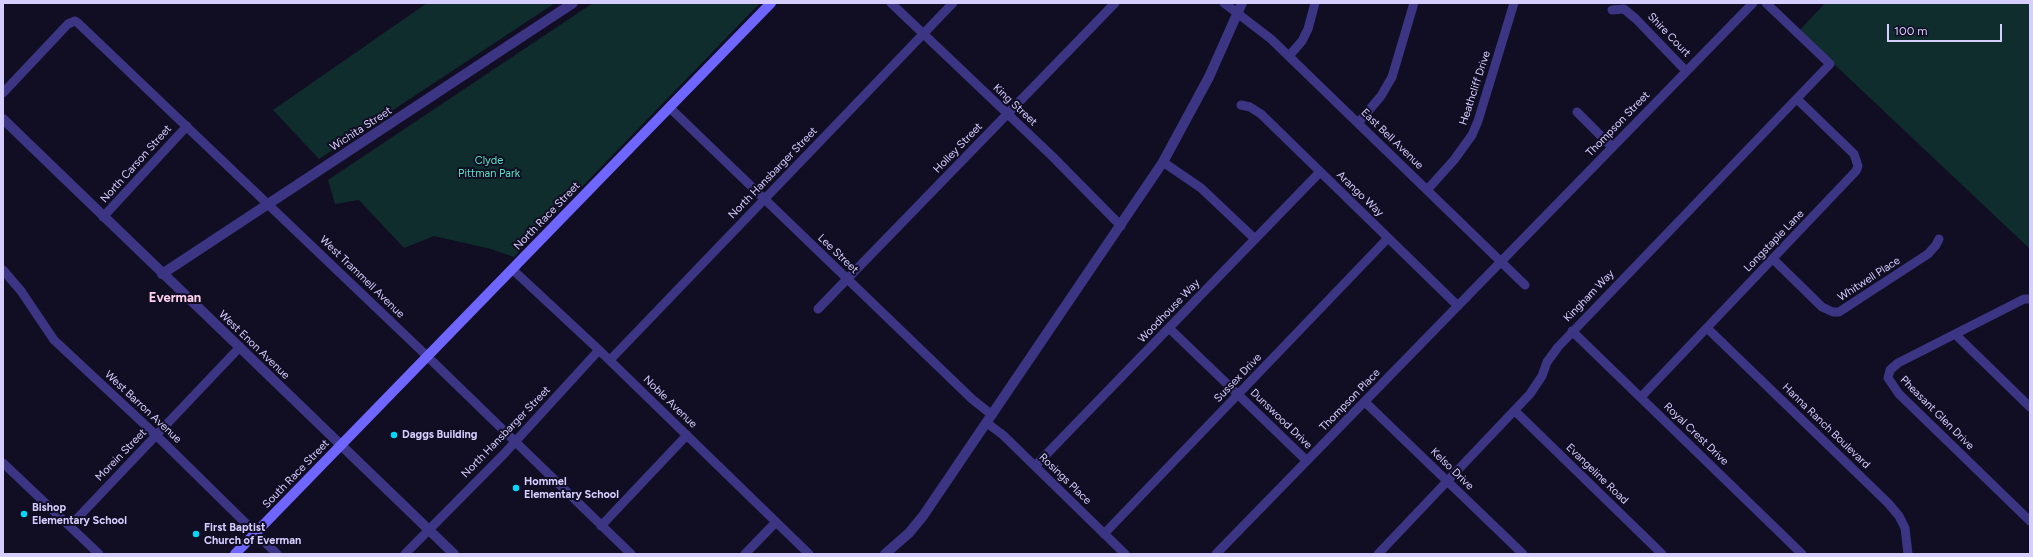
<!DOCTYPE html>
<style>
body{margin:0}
#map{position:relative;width:2033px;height:557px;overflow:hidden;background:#110d23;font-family:Figtree,sans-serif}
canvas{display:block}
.frame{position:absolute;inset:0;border:4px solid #d6ceff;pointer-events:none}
.scale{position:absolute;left:1887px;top:24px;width:115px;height:18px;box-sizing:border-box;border:2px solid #d6ceff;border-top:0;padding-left:5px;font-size:12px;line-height:14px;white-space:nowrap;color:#d6ceff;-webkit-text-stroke:3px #110d23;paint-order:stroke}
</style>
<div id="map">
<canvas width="2033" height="557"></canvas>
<div class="frame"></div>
<div class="scale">100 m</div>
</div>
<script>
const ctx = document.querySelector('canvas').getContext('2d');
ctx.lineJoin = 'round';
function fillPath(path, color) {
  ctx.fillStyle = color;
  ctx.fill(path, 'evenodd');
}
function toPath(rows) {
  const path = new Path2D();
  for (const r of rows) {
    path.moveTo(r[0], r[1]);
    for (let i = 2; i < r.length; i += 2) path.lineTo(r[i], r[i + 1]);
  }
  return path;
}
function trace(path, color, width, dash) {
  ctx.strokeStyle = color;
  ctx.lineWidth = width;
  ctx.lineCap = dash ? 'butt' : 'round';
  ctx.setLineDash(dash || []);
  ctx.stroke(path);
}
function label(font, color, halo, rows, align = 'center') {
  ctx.font = font + ' Figtree,sans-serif';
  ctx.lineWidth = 4;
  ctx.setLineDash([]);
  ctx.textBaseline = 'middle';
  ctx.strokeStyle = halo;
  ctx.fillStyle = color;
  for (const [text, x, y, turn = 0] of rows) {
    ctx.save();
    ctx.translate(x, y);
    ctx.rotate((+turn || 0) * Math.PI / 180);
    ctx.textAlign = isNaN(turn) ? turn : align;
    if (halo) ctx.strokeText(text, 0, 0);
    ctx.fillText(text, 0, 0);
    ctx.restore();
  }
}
fillPath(toPath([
 [427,3,555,3,319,159,273,110],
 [593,3,760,3,514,257,491,249,434,236,404,248,359,200,335,204,328,180],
 [1825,3,2030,3,2030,249,1799,31]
]), '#0f2d2d');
trace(toPath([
 [891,3,1053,157,1121,226],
 [1224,3,1271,39,1525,285],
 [1612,10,1624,9,1636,19,1686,71],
 [1289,56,1302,41,1308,29,1315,3],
 [3,93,68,24,75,21,78,23,428,357,631,554],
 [1241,105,1250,107,1261,114,1458,306],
 [670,108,972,399,992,415],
 [1577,112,1612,147],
 [1358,123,1381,96,1392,77,1414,3],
 [1163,162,1201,188,1255,239],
 [1427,190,1454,160,1472,135,1478,121,1514,3],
 [103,217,187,126],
 [1773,259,1822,307,1833,312,1839,312,1928,254,1936,245,1939,239],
 [512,269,599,350,809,554],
 [3,270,21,291,54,340,157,436,277,554],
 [2030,299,2024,299,1898,363,1890,370,1888,378,1899,394,2030,521],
 [818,309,1115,3],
 [1169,328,1307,461],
 [1707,328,1888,503,1899,516,1905,528,1908,554],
 [1572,331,1802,554],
 [1955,334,2030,407],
 [610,360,953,3],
 [1641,397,1856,171,1858,166,1854,154,1797,99],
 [1365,402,1523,554],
 [1515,411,1662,554],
 [987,423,1003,435,1125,554],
 [3,463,99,554],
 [1035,466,1320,172],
 [70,526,239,348],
 [601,526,687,435],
 [1104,534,1388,238],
 [405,554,503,455,599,350],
 [745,554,776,522],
 [1216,554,1753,3],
 [1378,554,1530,394,1542,376,1547,362,1558,347,1830,64,1766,3]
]), '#3c3584', 9);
trace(toPath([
 [3,119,454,554],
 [162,274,573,3],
 [885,554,909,533,923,516,1163,162,1209,77,1242,3]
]), '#3c3584', 10);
trace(toPath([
 [235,554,771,3]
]), '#6f65ff', 10);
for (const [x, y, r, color] of [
 [394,435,4,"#00d7f9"],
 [516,488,4,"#00d7f9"],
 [24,514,4,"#00d7f9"],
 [196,534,4,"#00d7f9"]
]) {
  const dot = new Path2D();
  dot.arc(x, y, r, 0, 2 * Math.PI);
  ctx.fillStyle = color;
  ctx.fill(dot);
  trace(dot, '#110d23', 1.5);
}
label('11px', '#d6ceff', '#110d23', [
 ["Shire Court",1669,35,46],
 ["Heathcliff Drive",1475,88,-72],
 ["King Street",1015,105,43],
 ["Thompson Street",1618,124,-46],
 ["Wichita Street",361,129,-33],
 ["East Bell Avenue",1392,139,44],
 ["Holley Street",958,148,-46],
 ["North Carson Street",136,164,-48],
 ["North Hansbarger Street",773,173,-46],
 ["Arango Way",1360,194,44],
 ["North Race Street",547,216,-46],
 ["Longstaple Lane",1774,241,-46],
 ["Lee Street",838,254,44],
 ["West Trammell Avenue",362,277,44],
 ["Whitwell Place",1869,279,-33],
 ["Kingham Way",1589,296,-46],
 ["Woodhouse Way",1169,311,-46],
 ["West Enon Avenue",254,345,44],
 ["Sussex Drive",1238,378,-46],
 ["Thompson Place",1350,400,-46],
 ["Noble Avenue",670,402,44],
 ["West Barron Avenue",143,407,43],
 ["Pheasant Glen Drive",1937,413,45],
 ["Dunswood Drive",1281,419,44],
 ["Hanna Ranch Boulevard",1826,426,44],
 ["North Hansbarger Street",506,432,-46],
 ["Royal Crest Drive",1696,434,44],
 ["Morein Street",121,455,-46],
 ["Kelso Drive",1452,469,44],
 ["South Race Street",296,474,-46],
 ["Evangeline Road",1597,474,44],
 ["Rosings Place",1065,479,44]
]);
label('11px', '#55e4c6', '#110d23', [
 ["Clyde",489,161],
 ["Pittman Park",489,174]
]);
label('bold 11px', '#d6ceff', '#110d23', [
 ["Daggs Building",402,435],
 ["Hommel",524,482],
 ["Elementary School",524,495],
 ["Bishop",32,508],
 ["Elementary School",32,521],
 ["First Baptist",204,528],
 ["Church of Everman",204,541]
], 'left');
label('bold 13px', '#ffd0ec', '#110d23', [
 ["Everman",175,298]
]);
</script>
